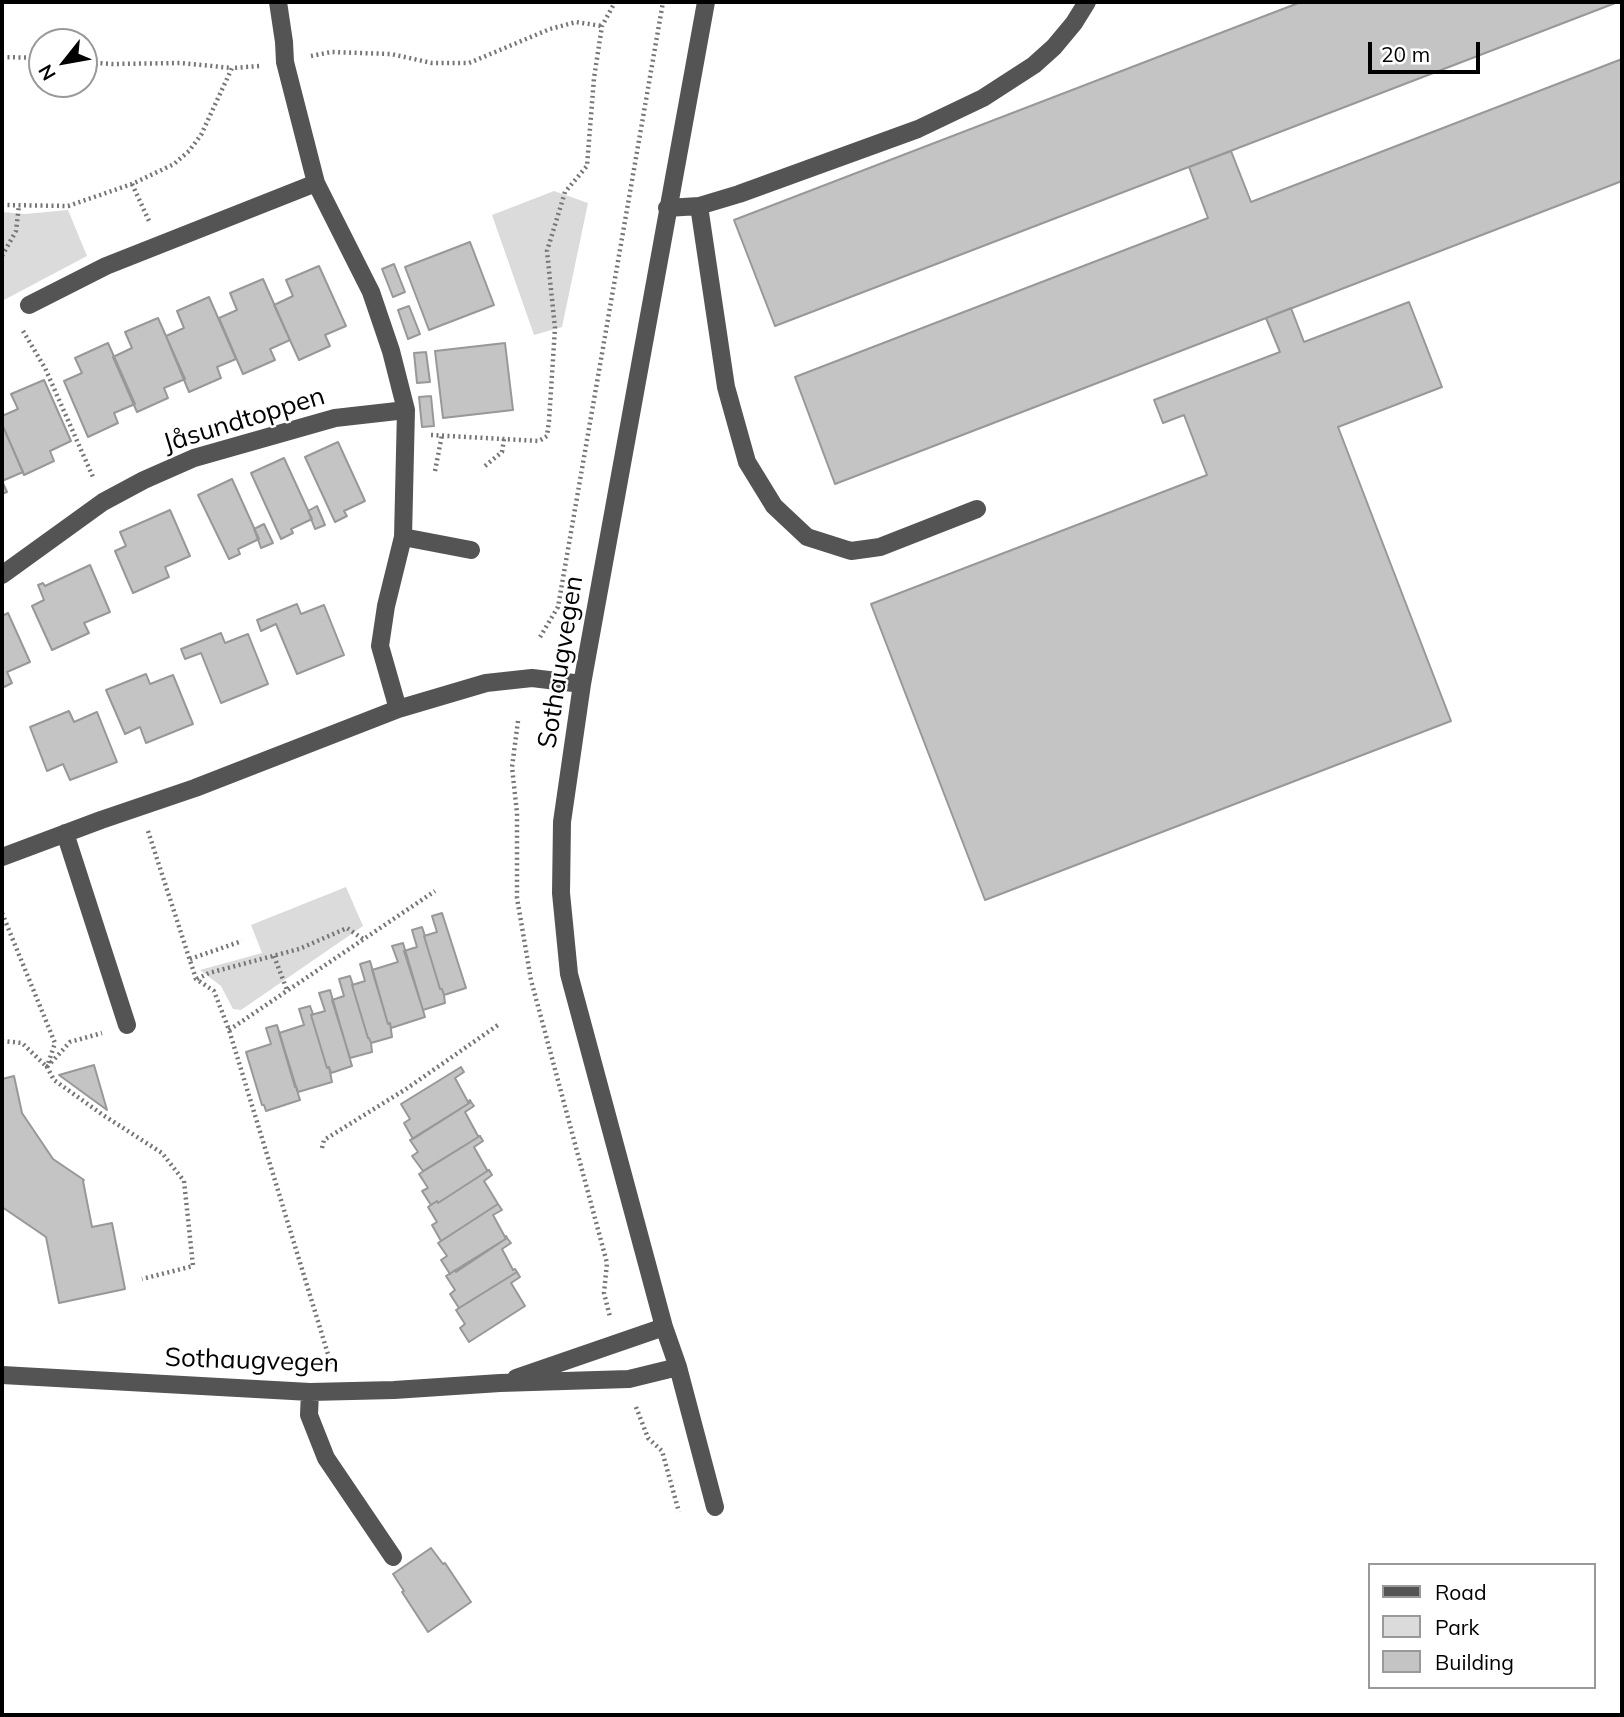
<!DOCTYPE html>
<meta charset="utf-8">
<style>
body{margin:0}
#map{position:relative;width:1624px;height:1717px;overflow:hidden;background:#fff;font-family:Mulish,sans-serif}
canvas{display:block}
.frame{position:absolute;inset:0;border:4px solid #000;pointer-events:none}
.legend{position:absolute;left:1368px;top:1563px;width:228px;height:126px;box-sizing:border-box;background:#fff;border:2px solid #999;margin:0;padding:9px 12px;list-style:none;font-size:21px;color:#000}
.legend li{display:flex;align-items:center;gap:14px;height:35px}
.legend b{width:35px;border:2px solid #999}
.north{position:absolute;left:28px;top:28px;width:70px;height:70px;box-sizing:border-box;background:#fff;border:2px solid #999;border-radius:50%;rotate:239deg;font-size:19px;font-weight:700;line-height:28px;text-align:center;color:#000}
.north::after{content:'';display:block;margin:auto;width:24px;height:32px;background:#000;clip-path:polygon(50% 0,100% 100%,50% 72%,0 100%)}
.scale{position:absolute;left:1368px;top:42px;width:112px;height:32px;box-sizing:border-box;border:4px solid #000;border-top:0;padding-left:9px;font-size:21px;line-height:24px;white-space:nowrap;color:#000;-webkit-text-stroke:5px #fff;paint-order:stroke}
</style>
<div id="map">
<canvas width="1624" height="1717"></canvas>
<div class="frame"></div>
<ul class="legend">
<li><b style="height:9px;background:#545454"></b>Road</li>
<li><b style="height:19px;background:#dbdbdb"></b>Park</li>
<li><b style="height:19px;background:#c4c4c4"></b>Building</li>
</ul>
<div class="north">N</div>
<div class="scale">20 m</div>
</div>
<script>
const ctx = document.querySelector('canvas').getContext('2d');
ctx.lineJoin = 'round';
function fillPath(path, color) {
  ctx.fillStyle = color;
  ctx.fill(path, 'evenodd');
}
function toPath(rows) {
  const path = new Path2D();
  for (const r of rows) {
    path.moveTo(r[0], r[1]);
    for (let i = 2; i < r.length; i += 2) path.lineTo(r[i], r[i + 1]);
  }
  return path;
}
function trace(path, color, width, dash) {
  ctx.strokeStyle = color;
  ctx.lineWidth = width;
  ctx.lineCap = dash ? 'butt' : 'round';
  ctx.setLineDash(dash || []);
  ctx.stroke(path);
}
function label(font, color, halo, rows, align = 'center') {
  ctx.font = font + ' Mulish,sans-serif';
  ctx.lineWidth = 5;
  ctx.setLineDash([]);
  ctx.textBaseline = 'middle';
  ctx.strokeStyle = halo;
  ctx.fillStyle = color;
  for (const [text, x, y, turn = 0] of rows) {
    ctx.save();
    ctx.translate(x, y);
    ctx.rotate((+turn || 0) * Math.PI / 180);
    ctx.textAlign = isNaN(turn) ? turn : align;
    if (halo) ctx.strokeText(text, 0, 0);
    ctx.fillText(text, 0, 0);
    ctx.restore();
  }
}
fillPath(toPath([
 [554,191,588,203,562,327,534,335,492,215],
 [68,210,87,256,2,301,2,212,25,214],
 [346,887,363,926,241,1010,233,1009,221,986,200,970,262,953,251,925]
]), '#dbdbdb');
const building = toPath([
 [1301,2,1618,2,775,326,734,220,1301,2],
 [1622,59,1622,181,835,484,795,377,1208,218,1189,167,1231,151,1251,202,1622,59],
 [470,242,494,305,429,330,405,267,470,242],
 [394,264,405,292,393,297,382,269,394,264],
 [319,266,346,326,325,335,330,346,299,360,274,305,293,296,286,280,319,266],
 [263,279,290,340,270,349,275,360,243,374,219,318,237,310,230,293,263,279],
 [209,297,236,359,217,367,221,378,189,392,166,336,184,328,177,311,209,297],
 [1409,302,1442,387,1338,427,1451,721,985,900,871,604,1207,475,1184,415,1163,423,1154,400,1280,352,1266,318,1291,308,1304,342,1409,302],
 [409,306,420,334,408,339,398,310,409,306],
 [158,318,185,379,164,388,168,398,137,412,113,357,132,348,125,332,158,318],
 [108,343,135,404,114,413,118,423,88,437,64,381,82,373,75,358,108,343],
 [505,343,513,410,443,418,435,351,505,343],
 [426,352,430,382,417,383,414,353,426,352],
 [44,380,71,441,50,451,54,461,24,475,2,424,2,416,18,409,11,394,44,380],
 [431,396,434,426,422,427,419,397,431,396],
 [2,424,23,472,2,481,7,492,2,494,2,424],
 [338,442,365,501,344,511,347,516,335,522,305,457,338,442],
 [284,458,312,519,291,529,293,533,281,539,251,473,284,458],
 [232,479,259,539,238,549,240,554,229,559,198,495,232,479],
 [317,506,325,525,315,529,308,511,317,506],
 [170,510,190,556,165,567,169,577,133,593,115,551,126,546,120,532,170,510],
 [264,524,273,543,261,548,254,529,264,524],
 [90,565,110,612,84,623,89,633,52,650,32,606,44,600,38,585,43,583,45,586,90,565],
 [297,604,301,614,324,605,344,655,297,674,276,624,261,631,257,620,297,604],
 [8,613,30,662,7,672,12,683,2,688,2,616,8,613],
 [221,633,225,643,248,634,268,684,221,703,201,653,185,659,181,649,221,633],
 [146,674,150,684,173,675,193,724,146,743,140,727,125,734,106,690,146,674],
 [69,711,74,722,97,712,117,762,70,780,63,764,47,771,30,727,69,711],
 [442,913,466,988,444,995,442,989,440,989,424,936,437,932,432,916,442,913],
 [422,927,425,936,424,936,440,989,442,989,444,995,445,1003,423,1010,404,951,417,947,412,930,422,927],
 [403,943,425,1017,391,1028,390,1023,388,1024,372,970,398,962,392,946,403,943],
 [370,961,388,1024,390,1023,392,1037,371,1043,369,1038,368,1038,352,985,365,981,360,964,370,961],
 [350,976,353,985,352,985,368,1038,369,1038,371,1043,372,1052,350,1058,332,1000,344,996,339,979,350,976],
 [330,990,352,1066,331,1073,329,1067,327,1068,311,1015,325,1011,319,993,330,990],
 [310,1006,313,1014,311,1015,327,1068,329,1067,332,1082,298,1092,296,1086,295,1087,279,1033,304,1025,299,1009,310,1006],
 [277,1025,300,1100,266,1111,264,1105,262,1105,246,1052,271,1044,266,1028,277,1025],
 [94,1065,107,1110,59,1075,94,1065],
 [461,1067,464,1072,455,1078,468,1102,470,1100,471,1102,413,1139,404,1123,410,1119,401,1104,461,1067],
 [14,1076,22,1113,53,1159,84,1180,83,1181,92,1227,112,1223,125,1289,59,1303,46,1237,2,1207,2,1079,14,1076],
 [471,1102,474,1106,465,1112,478,1136,480,1136,423,1171,412,1156,418,1152,410,1140,471,1102],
 [480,1136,483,1141,474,1147,487,1170,489,1170,438,1203,437,1201,431,1205,422,1191,428,1188,419,1174,480,1136],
 [489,1170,492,1175,484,1181,498,1204,441,1241,432,1225,437,1222,428,1207,437,1201,438,1203,489,1170],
 [498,1204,502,1210,493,1215,505,1237,506,1236,507,1238,456,1272,455,1270,450,1274,441,1260,447,1256,438,1243,498,1204],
 [507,1238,511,1243,502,1249,513,1270,515,1269,517,1272,459,1308,450,1294,455,1290,446,1276,507,1238],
 [517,1272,520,1277,511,1283,525,1306,469,1342,460,1328,465,1324,456,1310,517,1272],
 [431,1548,443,1564,445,1563,471,1602,428,1632,402,1592,404,1591,393,1574,431,1548]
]);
fillPath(building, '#c4c4c4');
trace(building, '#989898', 2);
trace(toPath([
 [311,56,331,52,391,54,432,63,469,63,550,29,576,22,602,26],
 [2,57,42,58],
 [84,62,113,64,181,63,232,68],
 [132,184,149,221],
 [2,205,68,206,132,184,174,164,189,151,201,135,232,68,260,66],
 [2,256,16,231,19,205],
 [23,331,45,368,93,477],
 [431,435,539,441,547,436,549,421,555,328,547,251,565,192,587,166,594,78,602,26,615,2],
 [485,466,502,452,504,439],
 [435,471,442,435],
 [540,637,558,607,663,2],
 [518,721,512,767,517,813,517,898,531,980,607,1263,604,1293,610,1317],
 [148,831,196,979,214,991,229,1030,331,1364],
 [2,913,55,1043,47,1067,54,1080,103,1115,162,1153,184,1181,193,1266,142,1279],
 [274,956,287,990],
 [190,959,242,941],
 [197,979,209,973,299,949,347,928,363,939],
 [229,1030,435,891],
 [2,1041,22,1043,47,1067,70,1042,102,1033],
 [322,1148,324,1140,406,1089,498,1025],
 [636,1407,648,1438,662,1451,679,1512]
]), '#767676', 4.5, [2, 3.5]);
trace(toPath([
 [278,2,284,42,285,62,316,183,371,292,391,351,406,410,403,537,386,606,380,646,398,709],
 [706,2,582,684,562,822,561,893,569,974,664,1327,678,1367,715,1507],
 [699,206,726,387,747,462,774,506,807,537,851,551,880,547,977,509],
 [667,208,699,206,739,194,918,129,983,98,1034,65,1054,47,1074,23,1087,2],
 [29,305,106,266,316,183],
 [403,537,471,550],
 [2,575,103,502,144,480,194,458,335,418,406,410],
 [65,833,127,1025],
 [2,857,101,820,195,788,398,709,486,683,532,678,582,684],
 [2,1375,310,1392,394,1390,500,1383,629,1379,678,1367],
 [516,1378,664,1327],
 [310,1392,309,1415,326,1458,393,1557]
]), '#545454', 18);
label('26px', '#000', '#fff', [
 ["Jåsundtoppen",244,420,-17],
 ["Sothaugvegen",561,662,-81],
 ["Sothaugvegen",252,1361,2]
]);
</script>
